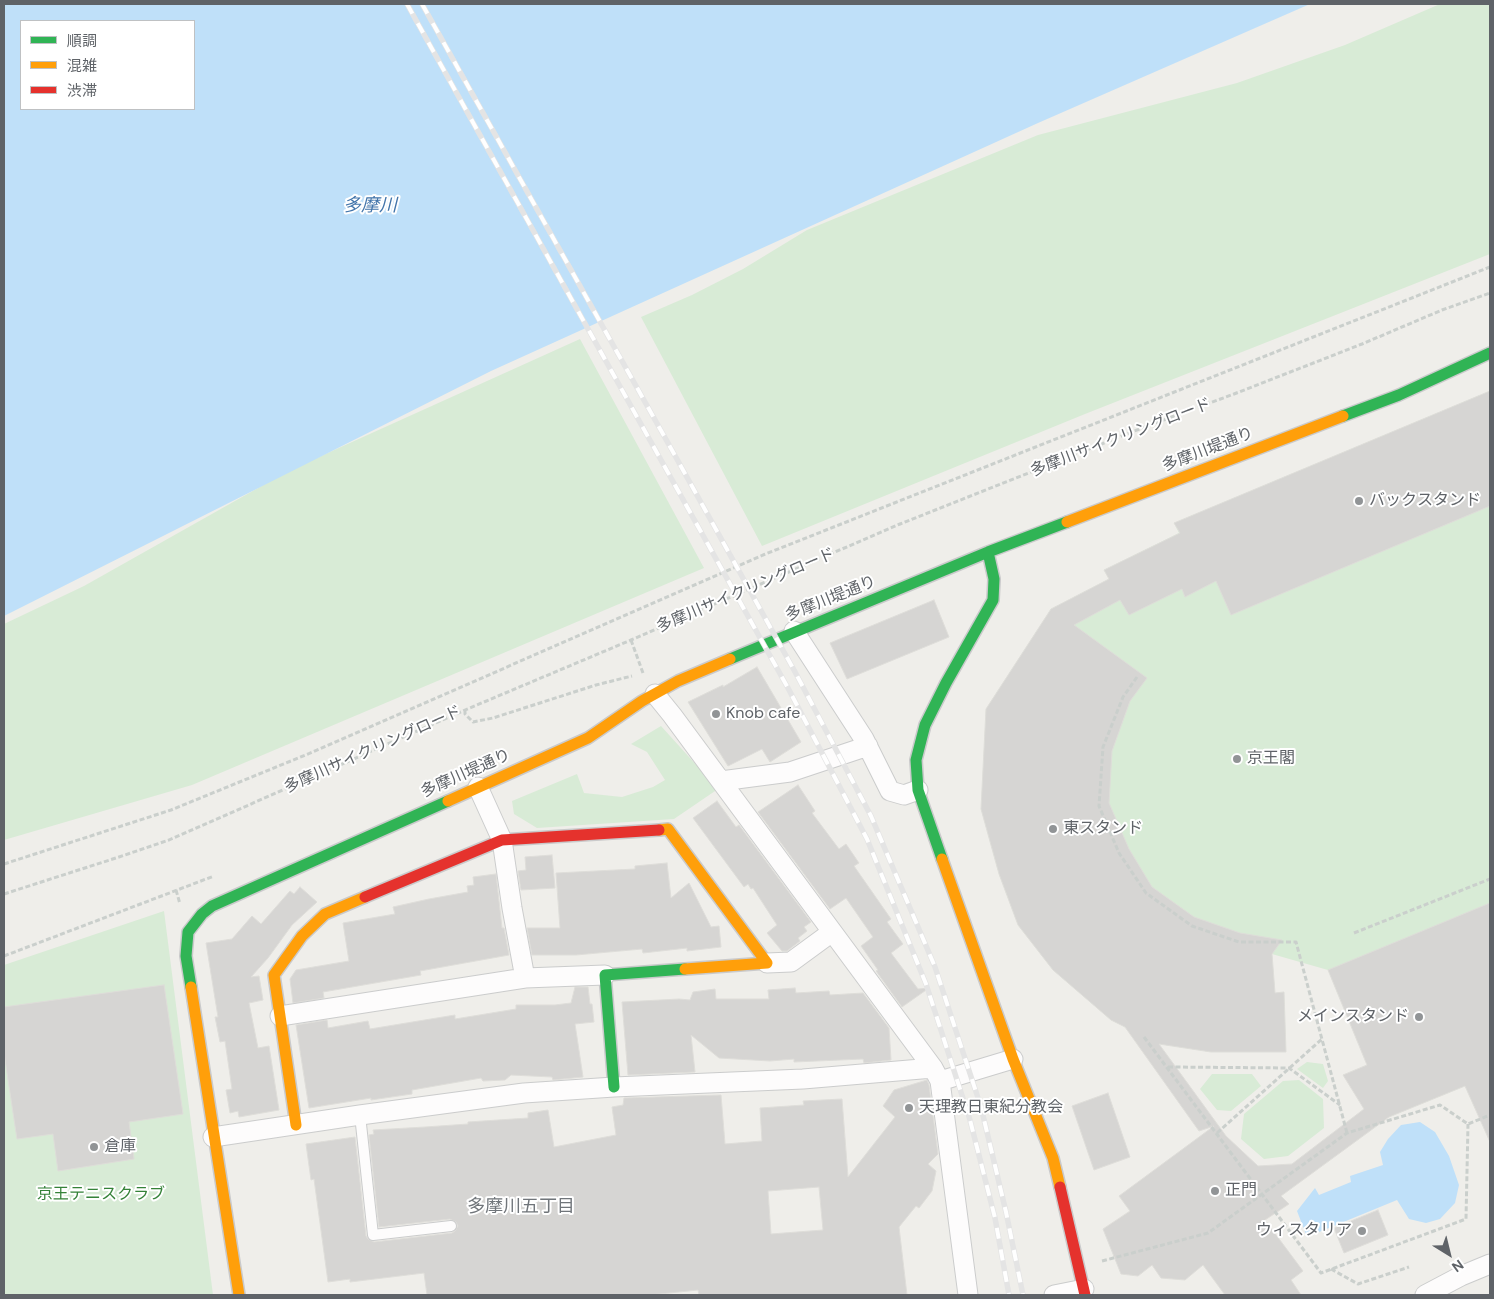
<!DOCTYPE html>
<meta charset="utf-8">
<style>
body{margin:0}
#map{position:relative;width:1494px;height:1299px;overflow:hidden;background:#efeeea;font-family:"DM Sans","Noto Sans JP",sans-serif}
canvas{display:block}
.frame{position:absolute;inset:0;border:5px solid #5f6368;pointer-events:none}
.legend{position:absolute;left:20px;top:20px;width:175px;height:90px;box-sizing:border-box;background:#fff;border:1px solid #bfc1c3;margin:0;padding:6px 9px;list-style:none;font-size:15px;color:#5f6368}
.legend li{display:flex;align-items:center;gap:10px;height:25px}
.legend b{width:25px;border:1px solid #bfc1c3}
.north{position:absolute;left:1424px;top:1229px;width:50px;height:50px;-webkit-text-stroke:4px #fff;paint-order:stroke;rotate:144deg;font-size:14px;font-weight:700;line-height:20px;text-align:center;color:#5f6368}
.north::after{content:'';display:block;margin:auto;width:18px;height:22px;background:#5f6368;clip-path:polygon(50% 0,100% 100%,50% 72%,0 100%)}
</style>
<div id="map">
<canvas width="1494" height="1299"></canvas>
<div class="frame"></div>
<ul class="legend">
<li><b style="height:6px;background:#30b455"></b>順調</li>
<li><b style="height:6px;background:#ff9f0a"></b>混雑</li>
<li><b style="height:6px;background:#e5322d"></b>渋滞</li>
</ul>
<div class="north">N</div>
</div>
<script>
const ctx = document.querySelector('canvas').getContext('2d');
ctx.lineJoin = 'round';
function fillPath(path, color) {
  ctx.fillStyle = color;
  ctx.fill(path, 'evenodd');
}
function toPath(rows) {
  const path = new Path2D();
  for (const r of rows) {
    path.moveTo(r[0], r[1]);
    for (let i = 2; i < r.length; i += 2) path.lineTo(r[i], r[i + 1]);
  }
  return path;
}
function trace(path, color, width, dash) {
  ctx.strokeStyle = color;
  ctx.lineWidth = width;
  ctx.lineCap = dash ? 'butt' : 'round';
  ctx.setLineDash(dash || []);
  ctx.stroke(path);
}
function label(font, color, halo, rows, align = 'center') {
  ctx.font = font + ' "DM Sans","Noto Sans JP",sans-serif';
  ctx.lineWidth = 4;
  ctx.setLineDash([]);
  ctx.textBaseline = 'middle';
  ctx.strokeStyle = halo;
  ctx.fillStyle = color;
  for (const [text, x, y, turn = 0] of rows) {
    ctx.save();
    ctx.translate(x, y);
    ctx.rotate((+turn || 0) * Math.PI / 180);
    ctx.textAlign = isNaN(turn) ? turn : align;
    if (halo) ctx.strokeText(text, 0, 0);
    ctx.fillText(text, 0, 0);
    ctx.restore();
  }
}
fillPath(toPath([
 [1440,4,1490,4,1490,254,1085,414,762,546,641,317,692,295,743,269,807,230,1038,135,1237,83,1345,45],
 [580,339,704,568,192,785,4,840,4,624,84,586,290,470],
 [1490,391,1490,1106,1477,1112,1465,1086,1389,1117,1328,970,1272,954,1275,993,1284,992,1286,1052,1211,1052,1159,1044,1111,1020,1053,970,1018,925,999,874,981,809,986,709,1051,609,1109,579,1104,570,1179,533,1174,523],
 [661,726,718,789,674,819,537,828,514,814,512,801,577,774,584,793,622,797,653,787,665,780,647,752,631,744],
 [164,911,213,1295,4,1295,4,965],
 [1307,1062,1323,1064,1328,1081,1323,1088,1297,1069],
 [1212,1074,1252,1074,1261,1086,1231,1111,1217,1110,1200,1089],
 [1299,1080,1323,1099,1324,1128,1288,1156,1264,1159,1241,1139,1244,1114,1283,1081]
]), '#d8ebd6');
fillPath(toPath([
 [4,4,1310,4,1038,123,491,371,4,616],
 [21,21,194,21,194,109,21,109],
 [1420,1122,1435,1132,1449,1156,1459,1185,1455,1203,1440,1219,1426,1223,1409,1219,1397,1200,1307,1237,1297,1211,1315,1188,1319,1195,1351,1182,1350,1176,1383,1165,1380,1152,1388,1139,1401,1125]
]), '#bfe0f9');
const building = toPath([
 [1490,391,1490,506,1231,615,1216,581,1185,597,1182,589,1129,615,1120,600,1074,625,1147,678,1130,701,1112,751,1109,803,1129,849,1152,887,1194,917,1240,933,1282,940,1272,954,1275,993,1284,992,1286,1052,1211,1052,1159,1044,1226,1136,1258,1166,1292,1164,1364,1109,1343,1075,1367,1065,1328,970,1490,903,1490,1142,1465,1086,1389,1117,1281,1196,1289,1204,1265,1220,1303,1271,1291,1280,1301,1295,1225,1295,1203,1265,1185,1280,1161,1278,1152,1265,1138,1276,1121,1274,1103,1229,1130,1211,1119,1196,1214,1126,1199,1131,1125,1027,1111,1020,1053,970,1018,925,999,874,981,809,986,709,1051,609,1109,579,1104,570,1180,533,1174,523,1490,391],
 [934,600,949,637,847,679,830,643,934,600],
 [757,667,801,742,770,762,762,749,728,766,688,702,723,685,723,687,757,667],
 [798,785,815,811,812,813,839,849,846,844,859,863,854,866,891,919,887,922,903,944,891,953,918,989,929,988,902,1007,876,971,878,970,861,946,873,937,846,898,830,909,758,812,798,785],
 [717,801,736,827,739,825,811,922,804,927,807,931,798,938,800,941,787,951,782,951,767,933,777,925,753,888,751,889,748,884,744,887,693,818,717,801],
 [552,855,555,888,521,890,518,871,526,870,525,857,552,855],
 [667,863,671,898,689,883,711,927,719,926,721,947,687,951,687,948,643,953,642,949,576,955,532,955,527,928,560,928,556,873,635,869,635,866,667,863],
 [496,874,502,928,504,928,509,955,420,971,421,975,323,992,324,998,293,1003,290,979,296,970,349,961,343,923,395,914,393,907,429,899,468,892,467,886,474,885,473,877,496,874],
 [300,887,317,902,292,925,268,958,251,977,259,976,263,1000,249,1003,258,1048,269,1046,279,1110,239,1117,238,1111,230,1113,226,1090,232,1089,225,1041,220,1042,215,1017,218,1017,206,943,232,939,252,916,261,924,290,891,294,894,300,887],
 [164,985,183,1114,129,1122,134,1159,58,1171,53,1134,17,1139,4,1053,4,1007,164,985],
 [575,987,588,987,590,1004,592,1004,594,1022,575,1024,583,1077,553,1080,552,1077,511,1075,505,1080,483,1081,481,1078,412,1090,412,1094,371,1100,371,1098,309,1108,296,1025,327,1020,328,1028,368,1021,370,1029,455,1015,455,1019,516,1009,516,1005,555,1005,571,1003,575,987],
 [795,988,796,993,829,991,830,995,863,993,889,1028,891,1060,864,1063,863,1059,794,1062,794,1059,770,1061,719,1058,691,1035,695,1072,628,1075,622,1002,679,999,690,1000,693,992,715,989,716,999,769,999,768,990,795,988],
 [927,1080,929,1085,938,1154,928,1164,936,1171,932,1191,919,1208,916,1206,899,1227,907,1295,699,1295,698,1290,650,1295,427,1295,424,1273,350,1282,350,1279,328,1282,314,1179,311,1180,306,1144,355,1137,366,1236,368,1239,374,1242,452,1233,455,1231,458,1226,456,1222,450,1219,379,1227,369,1135,374,1134,373,1130,425,1127,468,1124,468,1122,528,1118,528,1113,548,1110,554,1147,616,1135,612,1107,623,1105,624,1098,721,1095,725,1144,762,1141,760,1108,804,1105,803,1101,842,1099,848,1177,895,1117,883,1106,894,1090,927,1080],
 [819,1187,823,1230,771,1234,768,1191,819,1187],
 [1108,1093,1130,1157,1094,1170,1072,1106,1108,1093],
 [1378,1210,1388,1235,1344,1253,1334,1228,1378,1210]
]);
fillPath(building, '#d6d5d3');
trace(building, '#deddd9', 1);
const lane = toPath([
 [360,1115,373,1235,451,1226]
]);
const street = toPath([
 [794,631,864,739,890,791,904,795,918,790],
 [655,694,672,715,933,1068,940,1081,968,1295],
 [721,781,790,772,868,746],
 [767,963,791,962,832,932],
 [525,978,605,975],
 [280,1016,525,978,512,908,502,840,478,787],
 [940,1081,1013,1059],
 [213,1137,360,1115,524,1093,614,1087,803,1079,933,1068],
 [1054,1295,1084,1289],
 [1425,1295,1461,1276,1490,1264]
]);
const fast = toPath([
 [1343,416,1399,395,1490,353],
 [730,659,988,552,1067,522],
 [942,859,918,790,916,760,925,725,946,683,993,600,994,579,988,552],
 [191,987,186,956,188,932,202,914,212,906,448,801],
 [614,1087,605,975,685,969]
]);
const slow = toPath([
 [1067,522,1343,416],
 [448,801,588,738,642,701,678,681,730,659],
 [659,830,668,829,767,963,685,969],
 [942,859,1013,1059,1053,1158,1060,1187],
 [191,987,239,1295],
 [296,1125,274,975,302,936,325,914,365,897]
]);
const jam = toPath([
 [365,897,502,840,659,830],
 [1060,1187,1085,1295]
]);
trace(lane, '#cbcccc', 12);
trace(street, '#cbcccc', 21);
trace(fast, '#cacacb', 14);
trace(slow, '#cacacb', 14);
trace(jam, '#cacacb', 14);
trace(toPath([
 [631,640,643,673],
 [1137,677,1123,697,1103,747,1099,806,1119,853,1146,893,1192,926,1239,942,1296,942,1347,1133],
 [465,710,465,714,473,722,493,718,596,685,632,676],
 [4,864,171,810,308,754,763,555,1490,267],
 [176,890,180,904],
 [4,894,119,857,169,840,465,710,631,640,900,524,1142,428,1234,394,1362,344,1442,310,1490,293],
 [1354,933,1490,879],
 [4,956,214,876],
 [1144,1037,1321,1273,1466,1219,1468,1124],
 [1168,1067,1289,1068,1340,1105],
 [1217,1133,1322,1039],
 [1102,1261,1208,1233,1347,1133,1440,1105,1468,1124,1490,1115],
 [1331,1269,1358,1284,1409,1267]
]), '#cacfcc', 3, [5, 2.5]);
trace(lane, '#fdfcfc', 10);
trace(street, '#fdfcfc', 19);
trace(fast, '#30b455', 11);
trace(slow, '#ff9f0a', 11);
trace(jam, '#e5322d', 11);
const rail = toPath([
 [407,4,788,688,867,839,926,984,970,1120,995,1218,1009,1295],
 [422,4,668,443,794,670,871,816,935,967,981,1107,1006,1212,1023,1295]
]);
trace(rail, '#e4e4e4', 5.5);
trace(rail, '#fff', 4, [11]);
for (const [x, y, r, color] of [
 [1359,501,5,"#919496"],
 [716,714,5,"#919496"],
 [1237,759,5,"#919496"],
 [1053,829,5,"#919496"],
 [1419,1017,5,"#919496"],
 [909,1108,5,"#919496"],
 [94,1147,5,"#919496"],
 [1215,1191,5,"#919496"],
 [1362,1231,5,"#919496"]
]) {
  const dot = new Path2D();
  dot.arc(x, y, r, 0, 2 * Math.PI);
  ctx.fillStyle = color;
  ctx.fill(dot);
  trace(dot, '#fff', 2);
}
label('16px', '#5f6368', '#fff', [
 ["多摩川サイクリングロード",1121,438,-21],
 ["多摩川堤通り",1208,450,-21],
 ["多摩川サイクリングロード",746,591,-23],
 ["多摩川堤通り",831,599,-22],
 ["多摩川サイクリングロード",373,750,-24],
 ["多摩川堤通り",466,774,-24]
]);
label('16px', '#5f6368', '#fff', [
 ["バックスタンド",1369,501],
 ["Knob cafe",726,714],
 ["京王閣",1247,759],
 ["東スタンド",1063,829],
 ["メインスタンド",1409,1017,"right"],
 ["天理教日東紀分教会",919,1108],
 ["倉庫",104,1147],
 ["正門",1225,1191],
 ["ウィスタリア",1352,1231,"right"]
], 'left');
label('16px', '#348238', '#fff', [
 ["京王テニスクラブ",101,1195]
]);
label('italic 18px', '#4174aa', '#fff', [
 ["多摩川",370,206]
]);
label('18px', '#70757a', '#fff', [
 ["多摩川五丁目",521,1207]
]);
</script>
